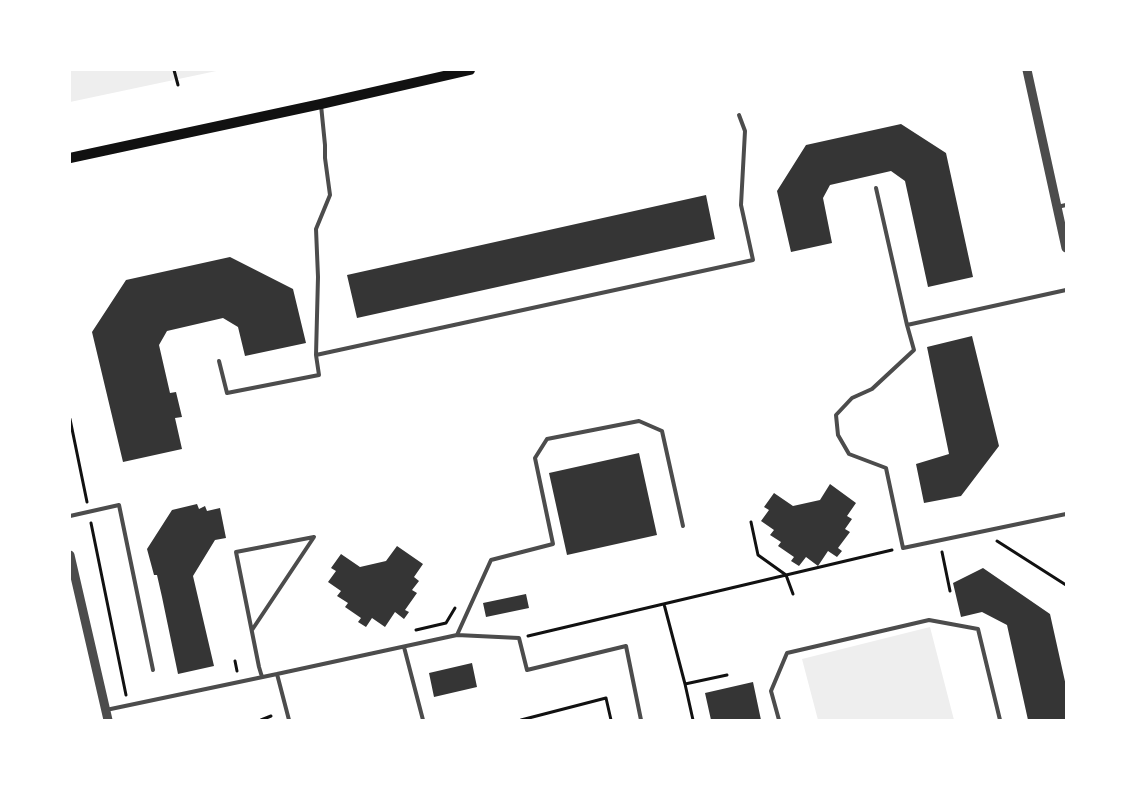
<!DOCTYPE html>
<style>
body{margin:0}
#map{position:relative;width:1136px;height:790px;overflow:hidden;background:#fff;font-family:"Alegreya Sans",sans-serif}
canvas{display:block}
.frame{position:absolute;inset:0;border:71px solid #fff;pointer-events:none}
</style>
<div id="map">
<canvas width="1136" height="790"></canvas>
<div class="frame"></div>
</div>
<script>
const ctx = document.querySelector('canvas').getContext('2d');
ctx.lineJoin = 'round';
function fillPath(path, color) {
  ctx.fillStyle = color;
  ctx.fill(path, 'evenodd');
}
function toPath(rows) {
  const path = new Path2D();
  for (const r of rows) {
    path.moveTo(r[0], r[1]);
    for (let i = 2; i < r.length; i += 2) path.lineTo(r[i], r[i + 1]);
  }
  return path;
}
function trace(path, color, width, dash) {
  ctx.strokeStyle = color;
  ctx.lineWidth = width;
  ctx.lineCap = dash ? 'butt' : 'round';
  ctx.setLineDash(dash || []);
  ctx.stroke(path);
}
fillPath(toPath([
 [70,70,221,70,70,102],
 [930,627,954,720,818,720,802,659]
]), '#eee');
fillPath(toPath([
 [901,124,946,153,973,277,928,287,905,181,891,171,830,185,823,198,832,243,791,252,777,191,806,145],
 [706,195,715,239,357,318,347,275],
 [230,257,293,289,306,343,245,356,238,327,223,318,167,331,159,345,170,393,176,392,182,417,175,418,182,449,123,462,92,332,126,280],
 [972,336,999,446,961,496,924,503,916,464,949,454,927,347],
 [639,453,657,535,567,555,549,473],
 [830,484,856,503,847,516,852,519,845,529,850,532,838,548,842,551,837,557,828,551,818,566,806,557,799,566,791,561,794,557,778,546,781,542,770,535,774,530,761,521,769,510,764,507,774,493,793,506,820,500],
 [197,504,199,509,205,506,207,511,220,508,226,538,215,540,193,576,214,666,178,674,162,597,157,575,154,575,147,549,172,510],
 [397,546,423,564,414,577,419,581,412,590,417,593,405,610,409,612,404,619,395,612,385,627,372,618,366,627,358,622,361,618,345,607,348,603,337,596,341,591,328,582,336,571,331,568,341,554,360,567,386,561],
 [983,568,1050,614,1066,686,1066,720,1028,720,1007,625,982,612,961,617,953,583],
 [526,594,529,608,486,617,483,603],
 [472,663,477,687,434,697,429,673],
 [753,682,761,720,711,720,705,693]
]), '#353535');
trace(toPath([
 [174,70,178,85],
 [70,419,87,502],
 [751,522,758,555,786,575,793,594],
 [91,523,126,695],
 [997,541,1066,585],
 [942,552,950,591],
 [664,604,685,684,693,720],
 [416,630,446,623,455,608],
 [528,636,892,550],
 [235,661,237,671],
 [685,684,727,675],
 [261,720,271,716],
 [521,720,606,698,611,720]
]), '#111', 3);
trace(toPath([
 [321,105,325,145,325,158,330,195,316,229,318,277,316,355,753,260,741,205,745,131,739,115],
 [876,188,907,325,1066,290],
 [1057,207,1066,205],
 [907,325,914,350,872,389,852,398,836,415,838,435,849,454,886,468,903,548,1066,514],
 [219,361,227,393,319,375,316,355],
 [70,516,119,505,153,670],
 [252,630,314,537,236,552,259,667,262,677],
 [457,635,491,560,553,544,535,458,547,439,639,421,662,431,683,526],
 [404,647,423,720],
 [277,674,457,635,519,638,527,670,626,646,641,720],
 [106,710,277,674,289,720],
 [779,720,771,691,787,653,929,620,978,629,1000,720]
]), '#4c4c4c', 4);
trace(toPath([
 [1027,70,1066,248],
 [70,555,108,720]
]), '#4c4c4c', 9);
trace(toPath([
 [70,158,321,104,470,70]
]), '#111', 10);
</script>
